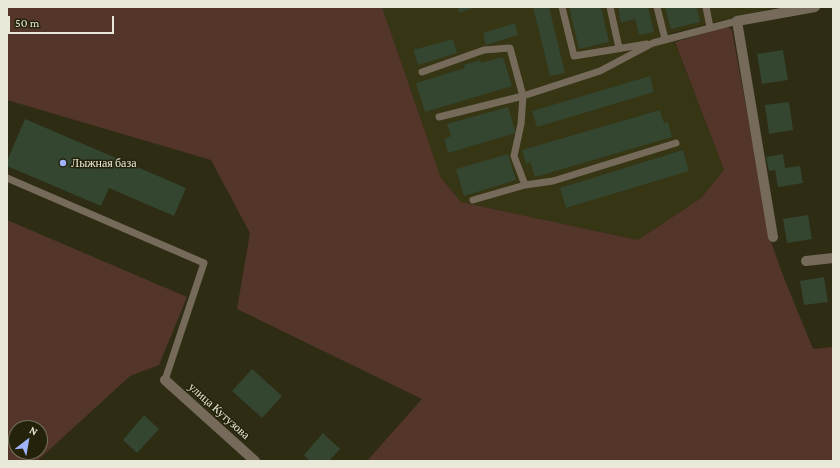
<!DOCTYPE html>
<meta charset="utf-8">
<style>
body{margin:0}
#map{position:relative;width:840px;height:468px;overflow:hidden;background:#2e2d14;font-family:"Crimson Pro",serif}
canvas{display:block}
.frame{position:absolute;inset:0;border:8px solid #e9e9da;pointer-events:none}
.north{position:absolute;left:8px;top:420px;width:40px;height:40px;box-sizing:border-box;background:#24230a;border:1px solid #73725d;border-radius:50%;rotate:31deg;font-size:11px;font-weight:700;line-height:16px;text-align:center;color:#e9e9da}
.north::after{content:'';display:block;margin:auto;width:14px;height:18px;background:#a1b3fd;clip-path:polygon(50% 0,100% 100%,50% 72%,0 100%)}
.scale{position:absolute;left:8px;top:16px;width:106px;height:18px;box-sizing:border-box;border:2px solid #e9e9da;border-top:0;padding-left:5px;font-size:12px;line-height:14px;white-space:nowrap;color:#e9e9da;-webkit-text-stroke:3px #24230a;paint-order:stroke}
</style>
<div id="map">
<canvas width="840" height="468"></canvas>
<div class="frame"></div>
<div class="north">N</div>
<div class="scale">50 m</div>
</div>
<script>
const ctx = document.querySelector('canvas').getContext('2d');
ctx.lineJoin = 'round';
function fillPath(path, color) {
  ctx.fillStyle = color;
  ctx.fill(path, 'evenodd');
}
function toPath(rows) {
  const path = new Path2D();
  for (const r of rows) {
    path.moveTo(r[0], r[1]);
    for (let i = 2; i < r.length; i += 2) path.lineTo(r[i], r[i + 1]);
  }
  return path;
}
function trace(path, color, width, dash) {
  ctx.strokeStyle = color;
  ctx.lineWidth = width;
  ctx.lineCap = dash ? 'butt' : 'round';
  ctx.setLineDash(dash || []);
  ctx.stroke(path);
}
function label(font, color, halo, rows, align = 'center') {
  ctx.font = font + ' "Crimson Pro",serif';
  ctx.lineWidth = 3;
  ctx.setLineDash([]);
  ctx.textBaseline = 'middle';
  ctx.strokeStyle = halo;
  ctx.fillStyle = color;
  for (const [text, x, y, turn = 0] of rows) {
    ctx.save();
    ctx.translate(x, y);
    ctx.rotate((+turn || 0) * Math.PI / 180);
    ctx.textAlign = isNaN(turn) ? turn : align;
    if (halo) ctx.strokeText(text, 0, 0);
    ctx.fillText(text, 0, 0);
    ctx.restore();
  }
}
fillPath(toPath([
 [382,7,776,7,671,33,724,170,701,198,638,240,461,202,441,178]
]), '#363514');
fillPath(toPath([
 [7,7,382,7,441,178,461,202,638,240,701,198,724,170,675,42,726,27,730,28,732,31,770,239,782,273,813,349,833,347,833,461,367,461,422,399,237,309,250,233,211,160,7,100],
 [7,220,187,297,159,365,130,376,37,461,7,461],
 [16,428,40,428,40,452,16,452]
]), '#54352a');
fillPath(toPath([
 [458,7,476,7,459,13],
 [533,7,549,7,565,73,550,76],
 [569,7,601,7,609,42,579,49],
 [618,7,648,7,654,32,639,35,635,19,621,23],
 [665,7,697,7,700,22,671,29],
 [515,23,518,35,486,45,483,33],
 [453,39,457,53,418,65,413,50],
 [783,50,788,80,762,84,757,54],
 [503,57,512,86,425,112,416,83,465,68,464,65,480,60,481,63],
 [650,76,654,92,537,127,532,111],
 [789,102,793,130,769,134,765,105],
 [508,107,516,133,448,153,444,139,451,136,447,124],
 [660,110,664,123,668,122,672,137,535,177,530,162,526,164,522,150],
 [25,119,186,188,174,216,109,188,101,206,7,166,7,161],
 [683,150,689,171,566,208,560,188],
 [508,154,516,180,464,196,456,169],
 [783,154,785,168,800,166,803,183,778,187,775,170,769,171,766,157],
 [808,215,812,239,787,243,783,219],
 [824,277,828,302,804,305,800,281],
 [252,369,282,396,262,418,232,391],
 [144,415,159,429,137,453,123,440],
 [323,433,340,449,329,461,310,461,304,455]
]), '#344530');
trace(toPath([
 [562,7,574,56,647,44],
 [610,7,619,48],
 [657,7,665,39],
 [706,7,710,27],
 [422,72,484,50,510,48,523,96,521,124,514,156,525,185],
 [439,117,523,96,600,71,653,43,737,21],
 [7,178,204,263,165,380],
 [473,200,525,185,553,181,676,143]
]), '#766a5b', 7);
trace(toPath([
 [773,237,737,21,815,7],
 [806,261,833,258],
 [165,380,255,461]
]), '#766a5b', 10);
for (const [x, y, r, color] of [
 [63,163,4,"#a1b3fd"]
]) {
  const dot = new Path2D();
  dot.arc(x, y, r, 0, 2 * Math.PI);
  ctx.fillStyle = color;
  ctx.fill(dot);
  trace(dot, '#24230a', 1.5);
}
label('12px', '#e9e9da', '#24230a', [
 ["Лыжная база",71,163]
], 'left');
label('12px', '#e9e9da', '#24230a', [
 ["улица Кутузова",219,411,42]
]);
</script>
